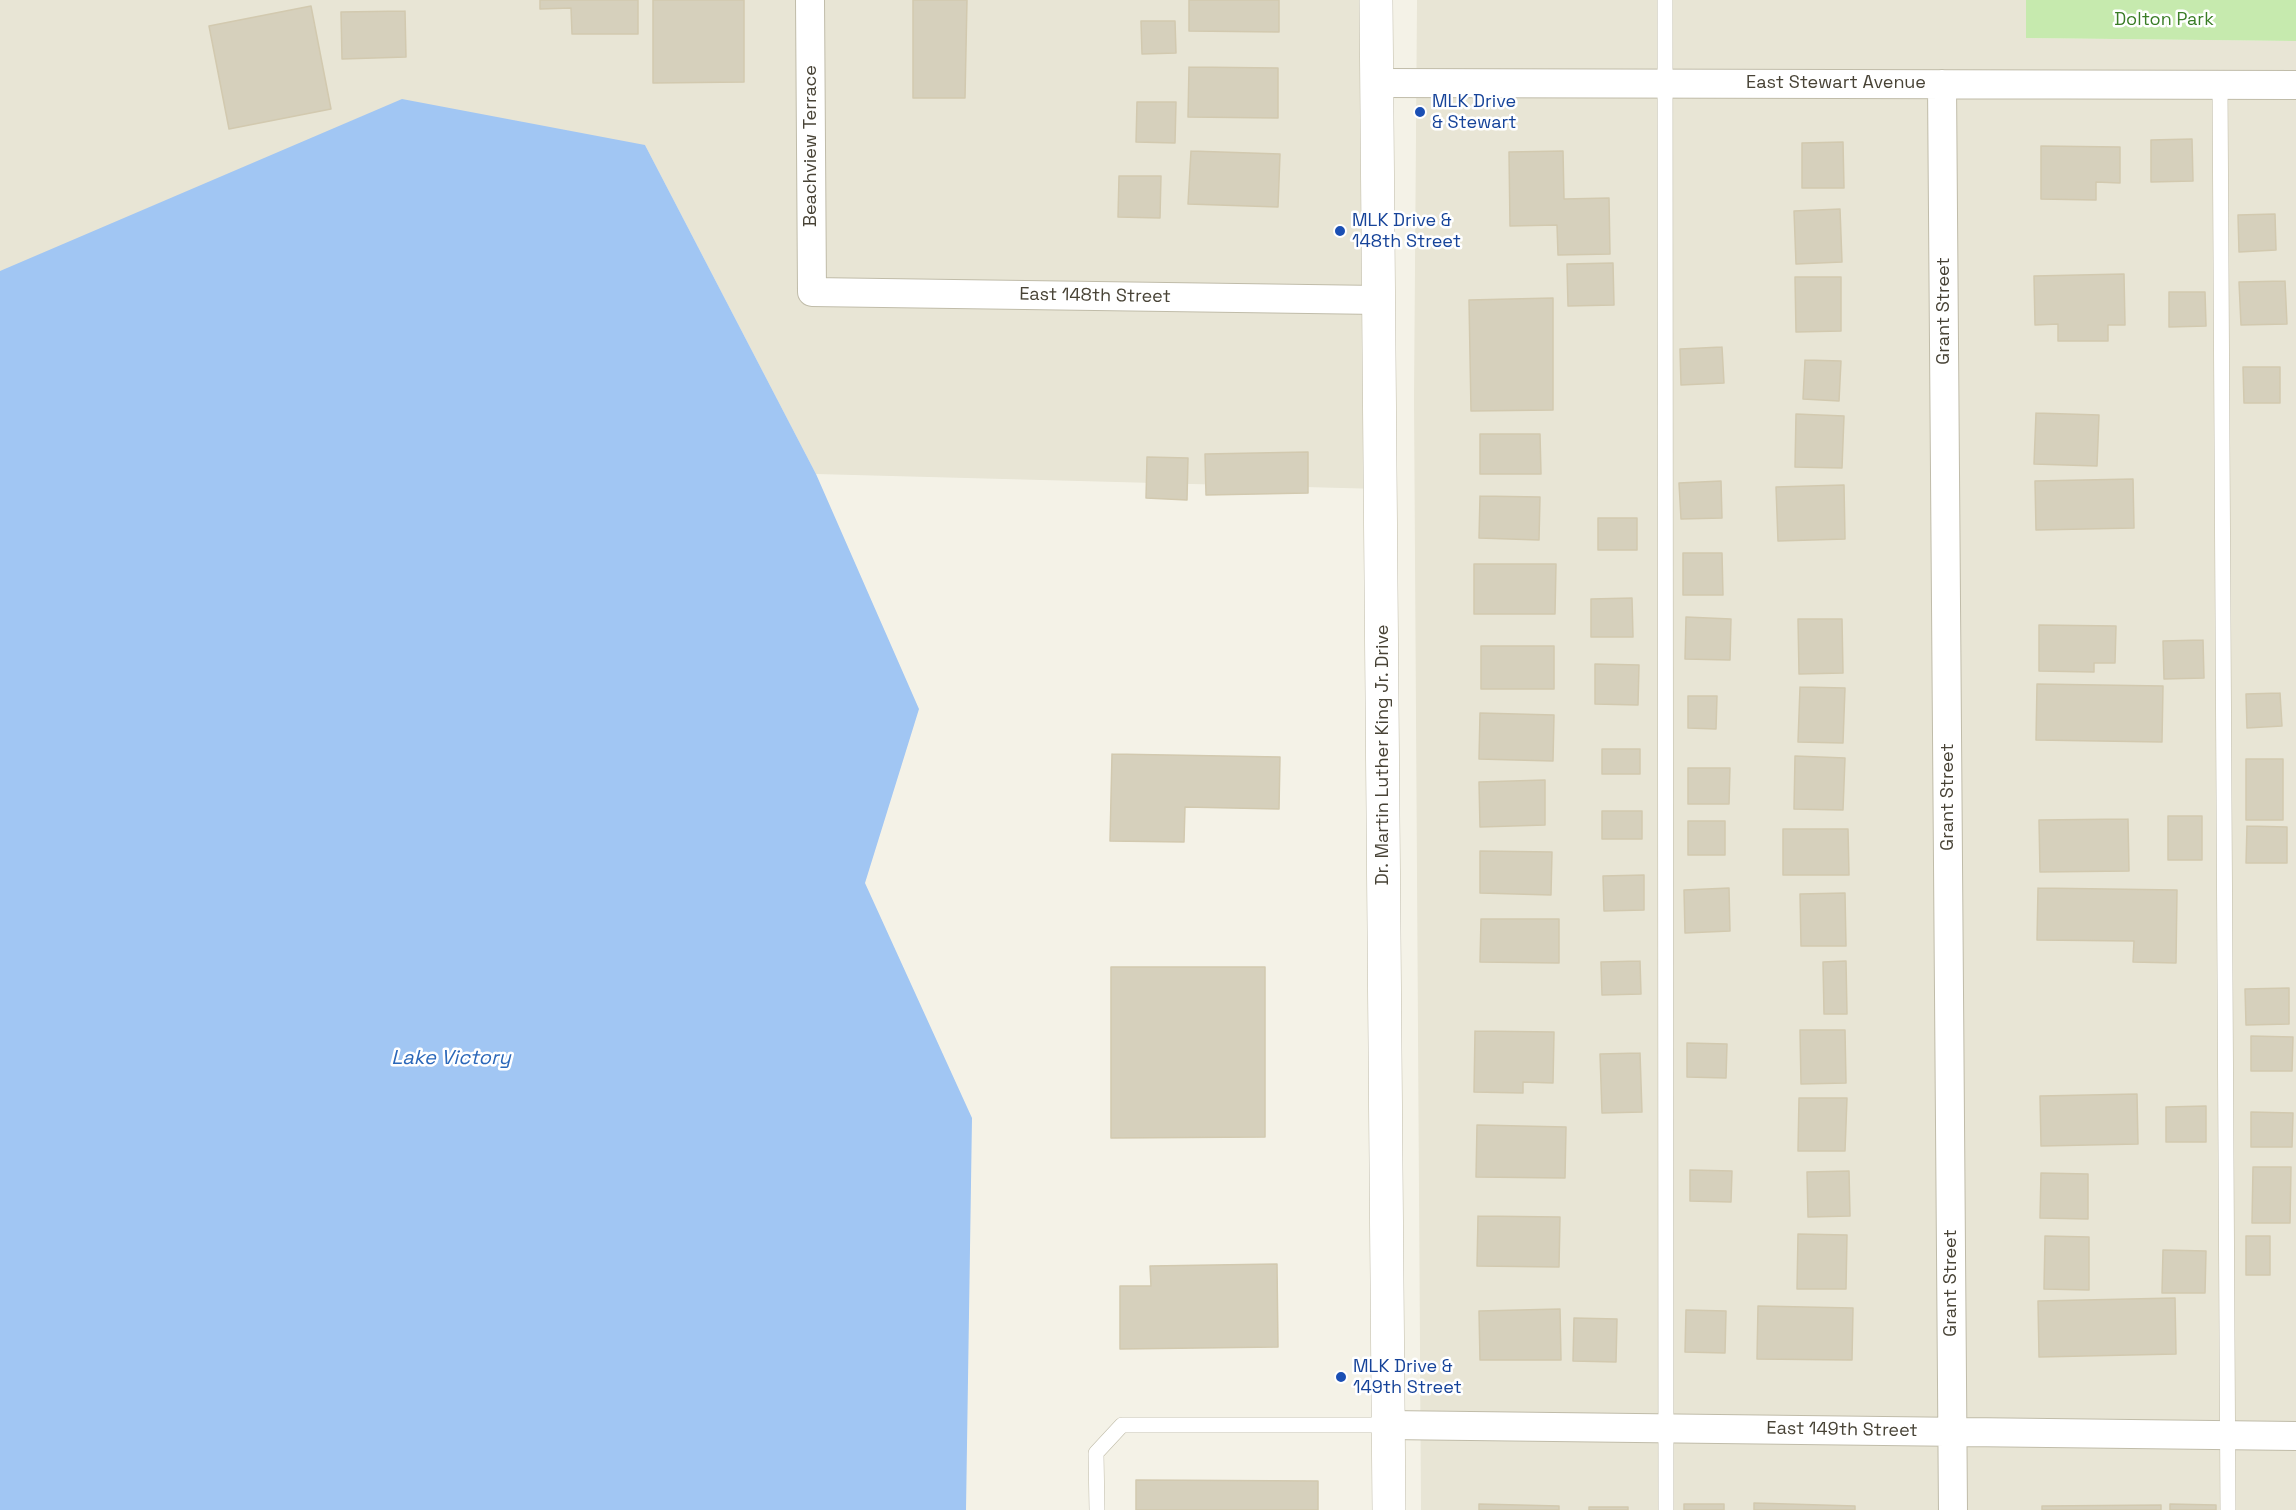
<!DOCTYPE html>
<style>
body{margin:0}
canvas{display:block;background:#f4f2e7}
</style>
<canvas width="2296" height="1510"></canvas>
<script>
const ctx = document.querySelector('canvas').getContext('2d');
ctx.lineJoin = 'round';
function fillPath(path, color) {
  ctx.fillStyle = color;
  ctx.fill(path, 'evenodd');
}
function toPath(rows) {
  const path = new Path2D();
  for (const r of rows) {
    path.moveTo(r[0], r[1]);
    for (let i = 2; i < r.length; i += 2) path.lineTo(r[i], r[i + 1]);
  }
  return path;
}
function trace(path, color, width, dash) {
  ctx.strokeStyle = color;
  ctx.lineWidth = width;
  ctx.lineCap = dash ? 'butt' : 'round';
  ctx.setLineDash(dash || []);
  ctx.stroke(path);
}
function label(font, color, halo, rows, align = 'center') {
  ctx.font = font + ' "Space Grotesk",sans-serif';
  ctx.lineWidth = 5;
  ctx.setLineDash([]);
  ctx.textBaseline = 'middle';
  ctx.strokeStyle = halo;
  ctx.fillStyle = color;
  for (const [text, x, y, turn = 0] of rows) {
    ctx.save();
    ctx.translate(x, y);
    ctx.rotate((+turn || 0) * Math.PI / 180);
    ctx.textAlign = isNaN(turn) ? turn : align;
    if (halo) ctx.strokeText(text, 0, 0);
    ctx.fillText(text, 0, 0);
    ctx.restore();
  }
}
fillPath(toPath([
 [0,0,1376,0,1380,489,816,474,645,145,0,271],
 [1417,0,2026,0,2026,38,2296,41,2296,1510,1421,1510,1414,399]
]), '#e8e5d5');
fillPath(toPath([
 [2026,0,2296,0,2296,41,2026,38]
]), '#c6eaae');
fillPath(toPath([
 [402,99,645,145,816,474,919,709,865,883,972,1118,966,1510,0,1510,0,271]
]), '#a1c6f3');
const building = toPath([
 [540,0,638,0,638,34,572,34,571,8,540,9,540,0],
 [653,0,744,0,744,82,653,83,653,0],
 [913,0,967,0,965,98,913,98,913,0],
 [1189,0,1279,0,1279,32,1189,31,1189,0],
 [311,6,331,109,229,129,209,26,311,6],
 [405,11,406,57,342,59,341,12,405,11],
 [1141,21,1175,21,1176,53,1142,54,1141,21],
 [1189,67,1278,68,1278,118,1188,117,1189,67],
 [1137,102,1176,102,1175,143,1136,142,1137,102],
 [2192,139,2193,181,2151,182,2151,140,2192,139],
 [1843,142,1844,188,1802,188,1802,143,1843,142],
 [2041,146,2120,147,2120,183,2096,182,2096,200,2041,199,2041,146],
 [1191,151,1280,154,1278,207,1188,204,1191,151],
 [1563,151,1564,199,1609,198,1610,254,1558,255,1557,225,1510,226,1509,152,1563,151],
 [1119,176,1161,176,1160,218,1118,217,1119,176],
 [1840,209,1842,262,1796,264,1794,211,1840,209],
 [2275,214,2276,250,2239,252,2238,215,2275,214],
 [1613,263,1614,305,1568,306,1567,264,1613,263],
 [2124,274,2125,325,2108,325,2108,341,2058,341,2058,324,2035,325,2034,276,2124,274],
 [1795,277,1841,277,1841,331,1796,332,1795,277],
 [2285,281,2287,324,2241,325,2239,282,2285,281],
 [2169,292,2205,292,2206,326,2169,327,2169,292],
 [1553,298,1553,410,1471,411,1469,300,1553,298],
 [1722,347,1724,383,1681,385,1680,349,1722,347],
 [1805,360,1841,361,1839,401,1803,399,1805,360],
 [2243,367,2280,367,2280,403,2244,403,2243,367],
 [2036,413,2099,415,2097,466,2034,464,2036,413],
 [1796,414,1844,416,1842,468,1795,467,1796,414],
 [1480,434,1540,434,1541,474,1480,474,1480,434],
 [1308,452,1308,493,1206,495,1205,454,1308,452],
 [1147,457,1188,458,1187,500,1146,498,1147,457],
 [2133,479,2134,528,2036,530,2035,481,2133,479],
 [1721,481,1722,518,1681,519,1679,483,1721,481],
 [1844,485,1845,539,1778,541,1776,487,1844,485],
 [1480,496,1540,497,1539,540,1479,538,1480,496],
 [1598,518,1637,518,1637,550,1598,550,1598,518],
 [1683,553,1722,553,1723,595,1683,595,1683,553],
 [1474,564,1556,564,1555,614,1474,614,1474,564],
 [1632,598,1633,637,1591,637,1591,599,1632,598],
 [1686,617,1731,619,1730,660,1685,659,1686,617],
 [1798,619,1842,619,1843,673,1799,674,1798,619],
 [2039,625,2116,626,2115,663,2094,663,2094,672,2039,671,2039,625],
 [2203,640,2204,678,2164,679,2163,641,2203,640],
 [1481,646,1554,646,1554,689,1481,689,1481,646],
 [1595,664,1639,665,1638,705,1595,704,1595,664],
 [2037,684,2163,686,2162,742,2036,740,2037,684],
 [1800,687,1845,688,1843,743,1798,742,1800,687],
 [2280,693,2282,726,2247,728,2246,694,2280,693],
 [1688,696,1717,696,1716,729,1688,728,1688,696],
 [1480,713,1554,715,1553,761,1479,759,1480,713],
 [1602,749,1640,749,1640,774,1602,774,1602,749],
 [1112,754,1280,757,1279,809,1185,807,1184,842,1110,841,1112,754],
 [1795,756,1845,758,1843,810,1794,809,1795,756],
 [2246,759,2283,759,2283,820,2246,820,2246,759],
 [1688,768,1730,768,1729,804,1688,804,1688,768],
 [1545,780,1545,825,1480,827,1479,782,1545,780],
 [1602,811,1642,811,1642,839,1602,839,1602,811],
 [2168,816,2202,816,2202,860,2168,860,2168,816],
 [2128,819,2129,871,2040,872,2039,820,2128,819],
 [1688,821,1725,821,1725,855,1688,855,1688,821],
 [2247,826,2287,827,2287,863,2246,863,2247,826],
 [1783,829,1848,829,1849,875,1783,875,1783,829],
 [1480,851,1552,852,1551,895,1480,893,1480,851],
 [1644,875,1644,910,1604,911,1603,876,1644,875],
 [1729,888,1730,931,1685,933,1684,890,1729,888],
 [2038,888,2177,890,2176,963,2133,962,2134,941,2037,940,2038,888],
 [1845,893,1846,946,1801,946,1800,894,1845,893],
 [1481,919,1559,919,1559,963,1480,962,1481,919],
 [1640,961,1641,994,1602,995,1601,962,1640,961],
 [1846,961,1847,1014,1824,1014,1823,962,1846,961],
 [1111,967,1265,967,1265,1137,1111,1138,1111,967],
 [2289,988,2289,1024,2246,1025,2245,989,2289,988],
 [1800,1030,1845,1030,1846,1083,1801,1084,1800,1030],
 [1475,1031,1554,1032,1553,1083,1523,1082,1523,1093,1474,1092,1475,1031],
 [2251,1036,2293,1037,2292,1071,2251,1071,2251,1036],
 [1687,1043,1727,1044,1726,1078,1687,1077,1687,1043],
 [1640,1053,1642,1112,1602,1113,1600,1054,1640,1053],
 [2137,1094,2138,1144,2041,1146,2040,1096,2137,1094],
 [1799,1098,1847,1098,1845,1151,1798,1151,1799,1098],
 [2206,1106,2206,1142,2166,1142,2166,1107,2206,1106],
 [2251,1112,2293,1113,2292,1147,2251,1147,2251,1112],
 [1477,1125,1566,1127,1565,1178,1476,1177,1477,1125],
 [2253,1167,2291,1167,2290,1223,2252,1223,2253,1167],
 [1690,1170,1732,1171,1731,1202,1690,1201,1690,1170],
 [1849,1171,1850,1216,1808,1217,1807,1172,1849,1171],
 [2041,1173,2088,1174,2088,1219,2040,1218,2041,1173],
 [1478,1216,1560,1217,1559,1267,1477,1266,1478,1216],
 [1798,1234,1847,1235,1846,1289,1797,1289,1798,1234],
 [2045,1236,2089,1237,2089,1290,2044,1289,2045,1236],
 [2246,1236,2270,1236,2270,1275,2246,1275,2246,1236],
 [2163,1250,2206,1251,2205,1293,2162,1293,2163,1250],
 [1277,1264,1278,1347,1120,1349,1120,1286,1151,1286,1150,1266,1277,1264],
 [2175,1298,2176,1354,2039,1357,2038,1301,2175,1298],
 [1758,1306,1853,1308,1852,1360,1757,1359,1758,1306],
 [1560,1309,1561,1360,1480,1360,1479,1311,1560,1309],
 [1686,1310,1726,1311,1725,1353,1685,1352,1686,1310],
 [1574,1318,1617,1319,1616,1362,1573,1361,1574,1318],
 [1136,1480,1318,1481,1318,1510,1136,1510,1136,1480],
 [1754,1503,1855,1506,1855,1510,1754,1510,1754,1503],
 [1479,1504,1559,1506,1559,1510,1479,1510,1479,1504],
 [1684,1504,1724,1504,1724,1510,1684,1510,1684,1504],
 [2170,1504,2216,1505,2216,1510,2170,1510,2170,1504],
 [2161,1505,2161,1510,2042,1510,2042,1506,2161,1505],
 [1589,1507,1628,1507,1628,1510,1589,1510,1589,1507]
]);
fillPath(building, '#d6d0bc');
trace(building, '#d2c9af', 1.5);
const service = toPath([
 [1665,0,1666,1510],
 [2220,84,2228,1510],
 [1097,1510,1096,1453,1122,1425,1388,1425]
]);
const minor = toPath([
 [810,0,812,292,1379,300],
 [1377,83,2296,85],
 [1942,84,1953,1510],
 [1388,1425,2296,1436]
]);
const tertiary = toPath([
 [1376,0,1389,1510]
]);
trace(service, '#c0bca9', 16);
trace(minor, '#c0bca9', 30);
trace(tertiary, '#c0bca9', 34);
trace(service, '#fff', 15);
trace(minor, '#fff', 28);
trace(tertiary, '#fff', 33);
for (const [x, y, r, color] of [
 [1420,112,6,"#1a4fb4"],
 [1340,231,6,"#1a4fb4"],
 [1341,1377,6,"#1a4fb4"]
]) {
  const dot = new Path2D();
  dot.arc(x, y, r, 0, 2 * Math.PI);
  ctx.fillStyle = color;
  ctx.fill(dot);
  trace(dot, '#fff', 2);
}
label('18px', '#3a7d26', '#fff', [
 ["Dolton Park",2164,20]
]);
label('18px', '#484336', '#fff', [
 ["East Stewart Avenue",1836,83],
 ["Beachview Terrace",811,146,-90],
 ["East 148th Street",1095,296,1],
 ["Grant Street",1944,311,-90],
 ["Dr. Martin Luther King Jr. Drive",1383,755,-90],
 ["Grant Street",1948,797,-90],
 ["Grant Street",1951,1283,-90],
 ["East 149th Street",1842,1430,1]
]);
label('18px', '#164399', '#fff', [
 ["MLK Drive",1432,102],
 ["& Stewart",1432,123],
 ["MLK Drive &",1352,221],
 ["148th Street",1352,242],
 ["MLK Drive &",1353,1367],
 ["149th Street",1353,1388]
], 'left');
label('italic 20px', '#2a67b9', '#fff', [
 ["Lake Victory",451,1059]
]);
</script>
